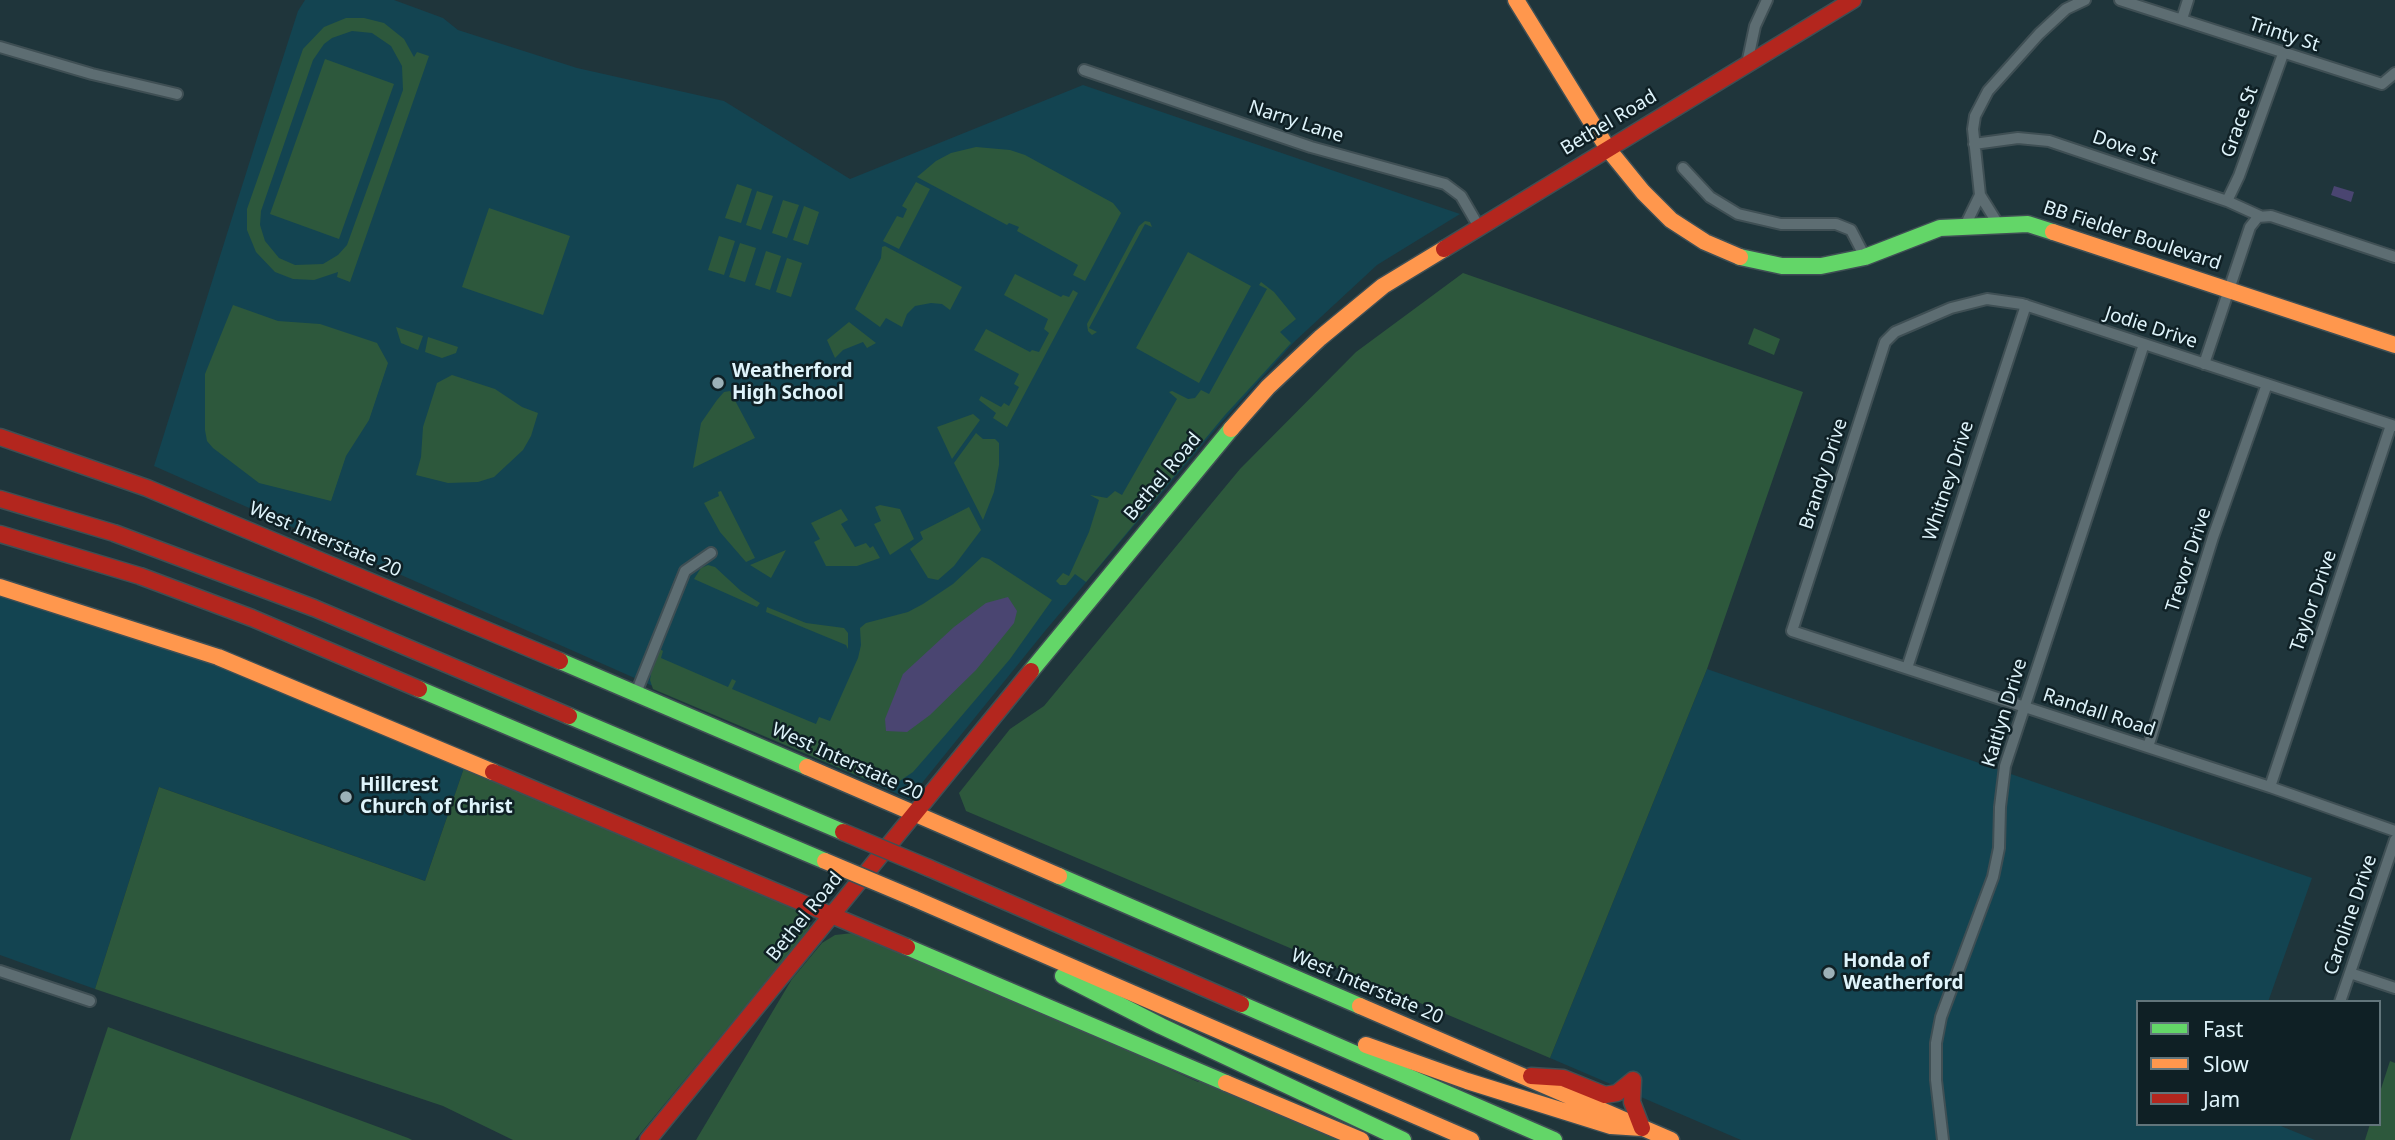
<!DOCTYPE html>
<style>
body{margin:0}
#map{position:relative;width:2395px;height:1140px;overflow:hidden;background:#1f353b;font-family:"Noto Sans",sans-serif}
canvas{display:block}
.legend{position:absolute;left:2136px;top:1000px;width:245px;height:126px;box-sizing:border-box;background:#0f2025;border:2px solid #62757b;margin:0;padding:9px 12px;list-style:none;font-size:21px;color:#dff4fb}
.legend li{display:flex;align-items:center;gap:14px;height:35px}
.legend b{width:35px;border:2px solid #62757b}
</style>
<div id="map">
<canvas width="2395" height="1140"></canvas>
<ul class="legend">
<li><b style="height:9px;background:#63d668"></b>Fast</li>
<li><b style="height:9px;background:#ff974d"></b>Slow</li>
<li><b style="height:9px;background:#b3261e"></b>Jam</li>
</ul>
</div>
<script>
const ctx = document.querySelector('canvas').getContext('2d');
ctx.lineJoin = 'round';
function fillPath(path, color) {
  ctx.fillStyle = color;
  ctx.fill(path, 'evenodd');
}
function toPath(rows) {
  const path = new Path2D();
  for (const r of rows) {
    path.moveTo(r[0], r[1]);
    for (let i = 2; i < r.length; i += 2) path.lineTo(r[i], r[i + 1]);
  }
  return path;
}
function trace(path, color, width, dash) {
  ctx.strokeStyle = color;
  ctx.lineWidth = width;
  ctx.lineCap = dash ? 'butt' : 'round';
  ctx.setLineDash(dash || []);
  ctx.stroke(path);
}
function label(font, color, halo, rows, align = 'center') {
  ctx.font = font + ' "Noto Sans",sans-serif';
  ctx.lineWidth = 5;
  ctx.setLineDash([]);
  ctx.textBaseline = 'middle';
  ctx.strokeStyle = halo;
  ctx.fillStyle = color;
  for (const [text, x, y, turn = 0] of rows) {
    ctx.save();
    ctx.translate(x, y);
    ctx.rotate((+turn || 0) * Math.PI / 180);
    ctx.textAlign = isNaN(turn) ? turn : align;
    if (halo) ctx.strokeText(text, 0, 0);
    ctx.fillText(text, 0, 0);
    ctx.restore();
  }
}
fillPath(toPath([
 [305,0,394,0,443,18,458,30,577,68,724,101,850,179,1083,85,1460,214,1377,265,1294,342,1219,425,1045,631,909,799,154,466,259,132,298,11],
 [0,591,256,678,464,768,425,881,159,787,95,989,0,955],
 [1707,669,2312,878,2268,1002,2138,1002,2138,1124,2276,1124,2315,1140,1741,1140,1550,1058]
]), '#134451');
fillPath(toPath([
 [346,18,364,18,384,23,404,39,414,57,417,52,429,56,350,282,337,277,338,272,314,280,293,279,275,272,256,252,247,230,247,209,303,49,324,27],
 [352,31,372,33,391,46,402,66,403,90,347,245,338,255,323,264,295,265,279,258,265,241,260,225,261,211,313,60,324,44,332,38],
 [325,59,394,84,339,239,270,214],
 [976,147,1010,150,1025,155,1113,203,1121,213,1085,281,1073,275,1078,265,1017,231,1019,227,1009,223,1007,225,917,177,936,161,951,153],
 [916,182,930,189,899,249,883,241,897,216,903,218,907,209,902,206],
 [737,184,752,189,741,223,725,218],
 [757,191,773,196,761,230,746,225],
 [783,200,799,205,787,238,772,233],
 [804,206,819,212,808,245,793,240],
 [489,208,570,236,543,315,462,287],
 [1145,221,1150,222,1152,227,1145,224,1089,328,1097,332,1092,335,1088,331,1087,324,1139,226],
 [719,236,735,241,724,275,708,270],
 [740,243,756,248,745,282,729,277],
 [885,246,962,287,950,310,942,304,931,303,915,306,907,314,902,327,886,318,880,327,855,309,881,258,882,247],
 [766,251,781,256,770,290,755,285],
 [1188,252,1251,286,1199,383,1136,348],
 [787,258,802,263,791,297,776,292],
 [1463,273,1803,392,1707,669,1550,1058,966,811,959,793,1010,729,1044,706,1240,469,1356,352],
 [1015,274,1061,297,1063,295,1069,297,1073,290,1078,293,1007,427,993,418,996,413,979,400,981,396,1001,407,1004,403,1009,406,1019,387,1014,384,1019,374,974,350,986,329,1030,352,1032,350,1039,352,1049,333,1044,329,1048,319,1004,295],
 [1261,282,1274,292,1296,319,1280,332,1291,343,1225,415,1086,582,1075,574,1066,585,1060,585,1056,581,1063,573,1069,576,1089,532,1099,500,1090,495,1107,498,1115,491,1122,495,1177,399,1169,392,1172,391,1188,399,1195,398,1201,390,1209,394,1267,289,1259,285],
 [233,305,278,321,320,324,377,343,388,363,369,420,346,456,331,501,259,483,213,448,207,441,205,430,205,374],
 [849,322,876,343,867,348,863,342,843,350,835,358,827,340],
 [396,327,423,336,418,350,401,343],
 [1754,328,1780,339,1774,355,1748,344],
 [428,337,458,347,456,353,442,358,425,352],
 [452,375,495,389,522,407,538,413,531,436,523,450,494,477,478,482,448,483,416,475,421,457,423,427,437,383],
 [730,391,755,438,693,468,701,423,717,400,724,392],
 [973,414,980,420,952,459,937,427],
 [976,433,983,439,995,439,999,443,999,465,994,492,983,520,954,463],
 [721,491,755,558,746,562,720,532,704,503,719,496,718,492],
 [880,505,900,509,914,539,890,555,874,524,881,521,875,507],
 [969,507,981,530,954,566,938,580,928,578,910,549,923,539,920,532],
 [841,509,848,520,841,524,855,547,866,543,870,548,873,546,880,558,857,566,826,566,814,542,820,539,811,523],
 [786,550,771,578,750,565],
 [982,557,989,559,1052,600,1010,659,947,733,913,772,895,784,877,784,653,689,650,680,652,668,660,649,663,651,661,658,728,687,732,679,736,681,732,689,816,724,819,717,830,721,858,658,861,645,860,628,866,623,908,612,923,604,953,584],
 [708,565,715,567,741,591,760,603,757,607,694,579,701,568],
 [767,607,806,623,844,628,848,633,848,649,846,645,766,612],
 [464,768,809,913,812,918,807,932,635,1140,513,1140,443,1106,95,989,159,787,425,881],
 [853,933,1167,1066,1167,1068,1198,1082,1202,1081,1338,1140,696,1140,792,979,822,943,835,935],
 [108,1027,408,1138,412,1140,70,1140],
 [2390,1061,2395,1063,2395,1140,2365,1140,2370,1124,2379,1124,2379,1095]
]), '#2d583c');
fillPath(toPath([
 [2334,186,2354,192,2351,202,2331,195],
 [1008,597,1017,611,1014,623,976,670,930,715,907,732,886,731,885,719,903,674,954,627,986,603]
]), '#4a4571');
const street = toPath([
 [2120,0,2382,84,2395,73],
 [2182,19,2188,0],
 [0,47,92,74,177,94],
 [1747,64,1755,26,1767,0],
 [1084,70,1311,147,1445,184,1461,196,1479,227],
 [1974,144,2018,138,2049,141,2227,201,2260,216],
 [1683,168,1710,197,1738,214,1781,224,1836,224,1851,230,1865,257],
 [1980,195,1998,224],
 [2227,201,2239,176,2283,54],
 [1965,226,1980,195,1973,129,1975,116,1988,91,2039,34,2066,9,2085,0],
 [2204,364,2250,227,2258,217,2271,216,2395,257],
 [2395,426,2022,304,1987,299,1951,308,1895,332,1885,342,1792,631,2270,787,2395,831],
 [1907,668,2026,305],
 [636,693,685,571,711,553],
 [2148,747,2213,537,2267,384],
 [2270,787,2391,425],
 [0,971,90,1001],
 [2350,973,2395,988],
 [2340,1002,2395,840],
 [1943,1140,1936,1080,1936,1043,1941,1017,1993,877,1999,848,2000,807,2005,766,2144,344]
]);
const fast = toPath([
 [1740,257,1782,266,1821,266,1865,257,1940,228,2028,224,2053,232],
 [560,661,807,767],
 [1031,671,1231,429],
 [419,689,825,861],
 [569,716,843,832],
 [1059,876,1360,1006],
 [907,947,1226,1083],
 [1063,976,1161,1026,1403,1140],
 [1241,1004,1554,1140]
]);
const slow = toPath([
 [1516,0,1608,149,1643,192,1671,220,1705,242,1740,257],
 [2053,232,2395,345],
 [1231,429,1268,387,1320,338,1383,286,1444,249],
 [0,587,218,657,493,772],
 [807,767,1059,876],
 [913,898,1471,1140],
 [1360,1006,1671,1140],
 [1366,1045,1467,1081,1611,1126,1642,1128],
 [1226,1083,1361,1140]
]);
const jam = toPath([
 [1444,249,1853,0],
 [0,437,147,488,560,661],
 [0,499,114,533,314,608,569,716],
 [0,534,140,576,252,618,419,689],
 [493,772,907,947],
 [929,868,1241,1004],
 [1531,1076,1563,1078,1605,1095,1617,1093,1633,1080],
 [1633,1080,1632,1102,1642,1128],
 [648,1140,1031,671]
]);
trace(street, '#3f4f54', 14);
trace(fast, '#3f4f54', 19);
trace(slow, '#3f4f54', 19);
trace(jam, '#3f4f54', 19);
trace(street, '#5d6d72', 10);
trace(fast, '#63d668', 16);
trace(slow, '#ff974d', 16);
trace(jam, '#b3261e', 16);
const slowBridge = toPath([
 [825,861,913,898]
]);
const jamBridge = toPath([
 [843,832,929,868]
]);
trace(slowBridge, '#3f4f54', 19, []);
trace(jamBridge, '#3f4f54', 19, []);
trace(slowBridge, '#ff974d', 16);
trace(jamBridge, '#b3261e', 16);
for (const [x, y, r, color] of [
 [718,383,7,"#9cb1b8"],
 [346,797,7,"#9cb1b8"],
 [1829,973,7,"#9cb1b8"]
]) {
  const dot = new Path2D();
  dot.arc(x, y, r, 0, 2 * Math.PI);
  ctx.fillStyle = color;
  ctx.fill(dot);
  trace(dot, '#0f2025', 2.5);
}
label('19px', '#dff4fb', '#0f2025', [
 ["Trinty St",2284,35,18],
 ["Narry Lane",1296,122,18],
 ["Grace St",2240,122,-70],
 ["Bethel Road",1609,123,-31],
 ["Dove St",2125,148,19],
 ["BB Fielder Boulevard",2132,236,18],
 ["Jodie Drive",2151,328,18],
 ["Brandy Drive",1824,474,-72],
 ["Bethel Road",1163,477,-50],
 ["Whitney Drive",1949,481,-72],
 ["West Interstate 20",325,540,23],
 ["Trevor Drive",2189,560,-72],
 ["Taylor Drive",2314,601,-71],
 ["Kaitlyn Drive",2005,713,-73],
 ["Randall Road",2099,713,18],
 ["West Interstate 20",847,762,24],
 ["Caroline Drive",2351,915,-71],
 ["Bethel Road",805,917,-51],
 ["West Interstate 20",1367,987,23]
]);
label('bold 19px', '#dff4fb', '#0f2025', [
 ["Weatherford",732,372],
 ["High School",732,394],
 ["Hillcrest",360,786],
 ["Church of Christ",360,808],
 ["Honda of",1843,962],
 ["Weatherford",1843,984]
], 'left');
</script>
